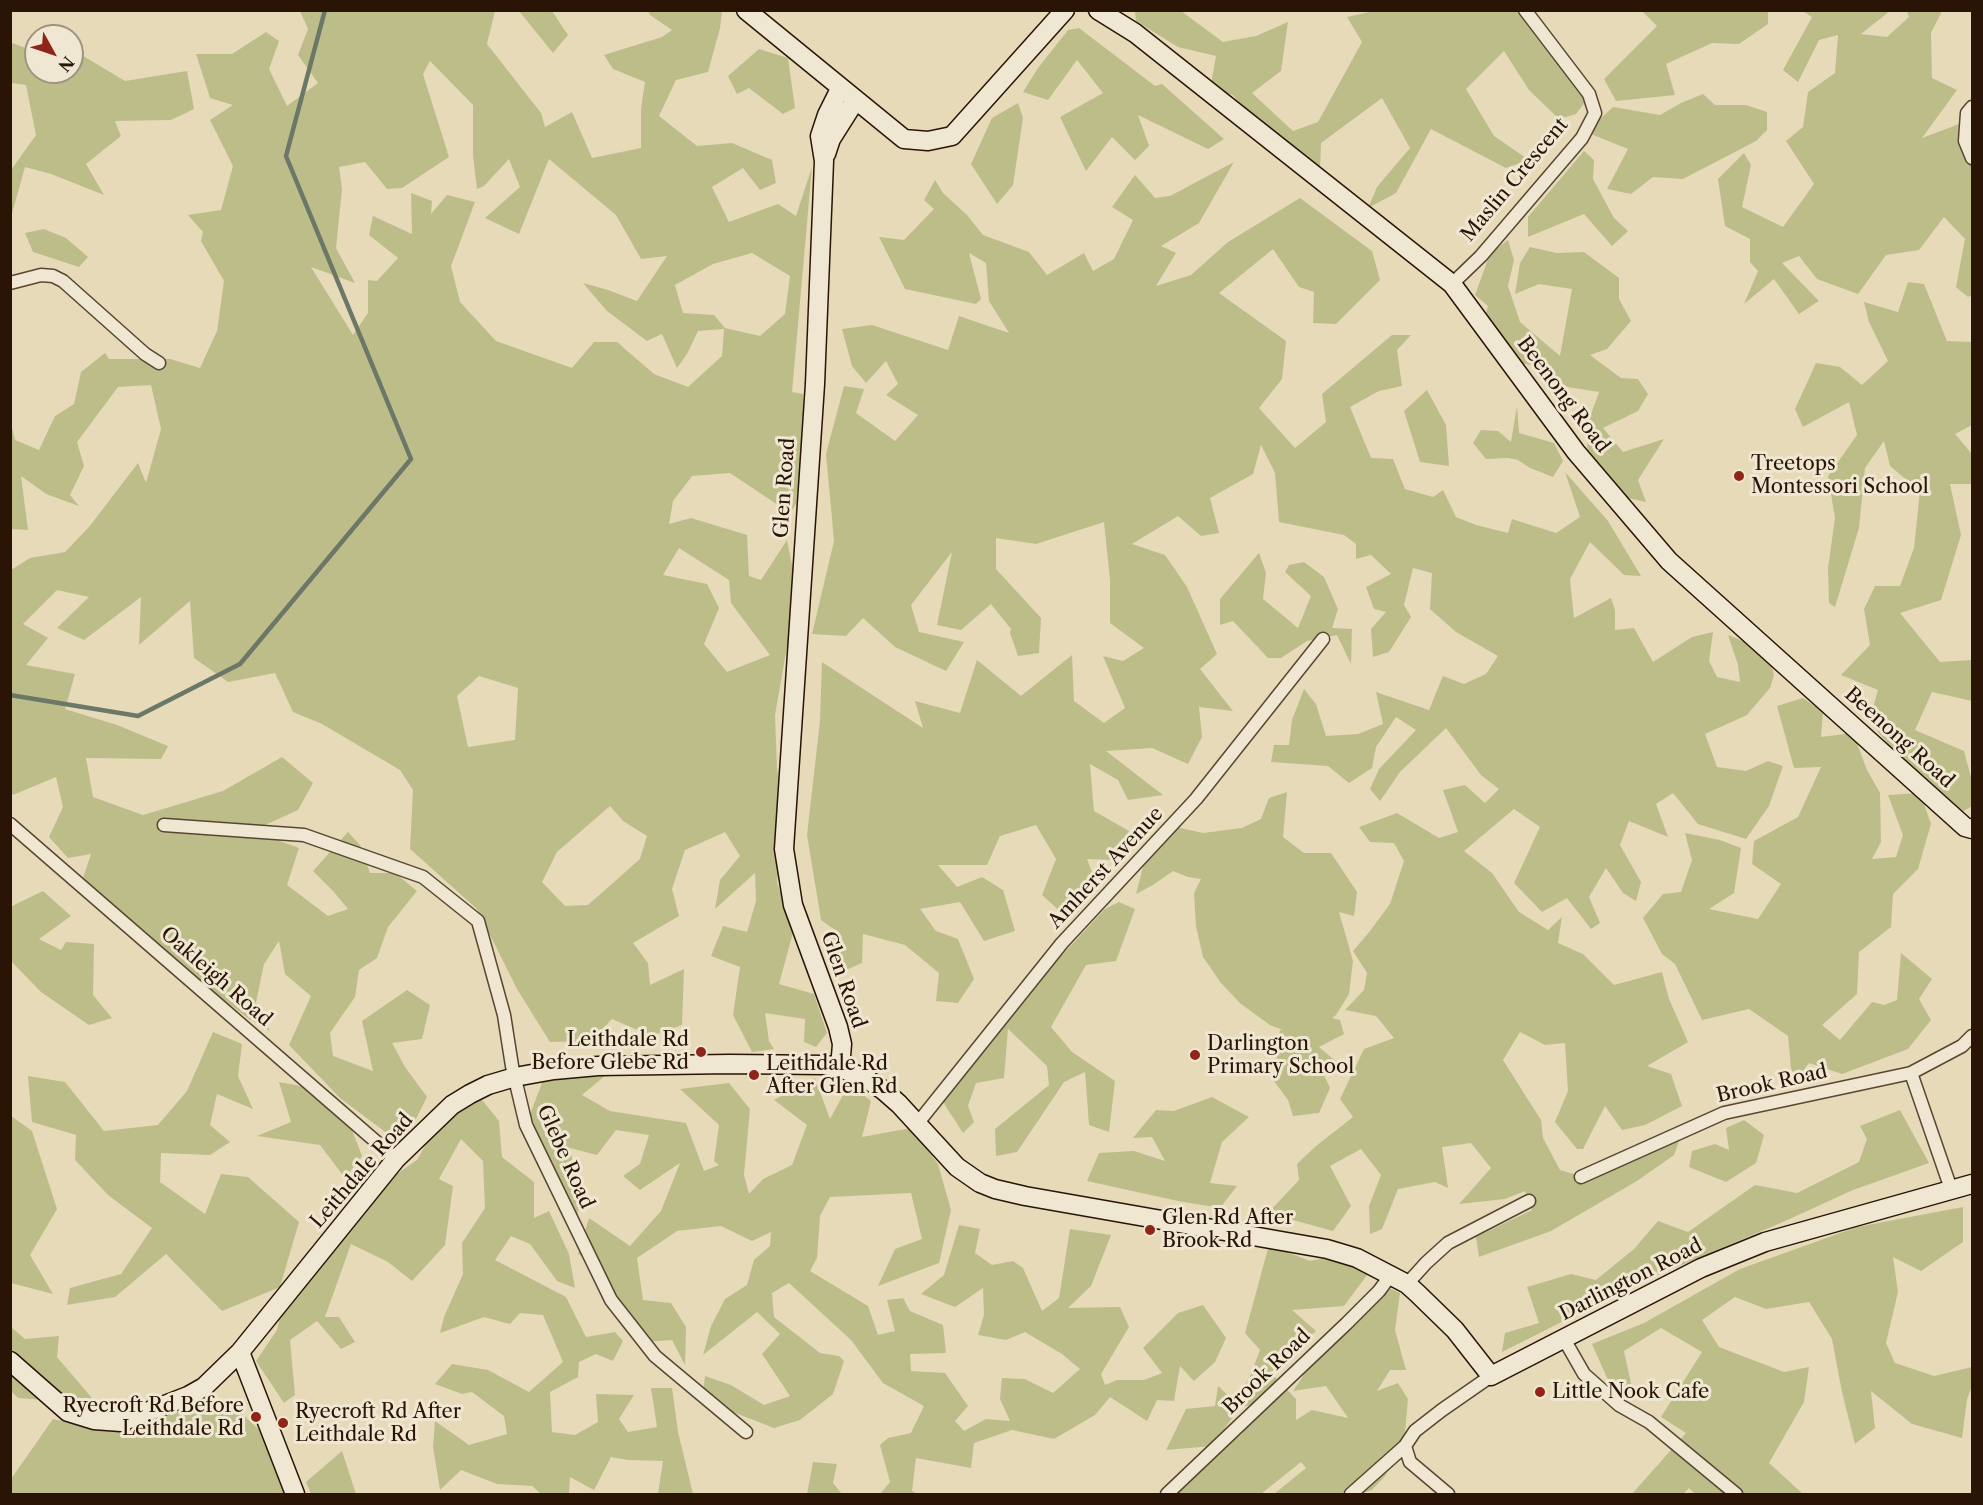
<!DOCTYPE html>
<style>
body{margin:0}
#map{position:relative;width:1983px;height:1505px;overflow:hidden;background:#e7dab9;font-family:"Libre Caslon Text",serif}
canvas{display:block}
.frame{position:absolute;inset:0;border:12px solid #291406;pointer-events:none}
.north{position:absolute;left:24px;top:24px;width:60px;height:60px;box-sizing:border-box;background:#efe7d2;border:2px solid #a09380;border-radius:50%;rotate:130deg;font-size:16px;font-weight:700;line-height:24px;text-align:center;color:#291406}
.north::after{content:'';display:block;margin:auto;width:21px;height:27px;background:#8f2418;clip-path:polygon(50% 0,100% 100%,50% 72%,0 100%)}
</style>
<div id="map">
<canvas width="1983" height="1505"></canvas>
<div class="frame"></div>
<div class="north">N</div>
</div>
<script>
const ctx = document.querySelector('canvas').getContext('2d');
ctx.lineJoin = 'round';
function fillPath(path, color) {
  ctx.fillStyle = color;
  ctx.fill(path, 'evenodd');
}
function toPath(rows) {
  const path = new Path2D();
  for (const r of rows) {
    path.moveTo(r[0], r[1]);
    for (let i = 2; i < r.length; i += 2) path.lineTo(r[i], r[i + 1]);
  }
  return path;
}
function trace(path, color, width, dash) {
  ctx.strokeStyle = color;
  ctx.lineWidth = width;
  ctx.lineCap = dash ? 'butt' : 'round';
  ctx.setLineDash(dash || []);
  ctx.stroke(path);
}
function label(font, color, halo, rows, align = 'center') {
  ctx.font = font + ' "Libre Caslon Text",serif';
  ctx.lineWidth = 6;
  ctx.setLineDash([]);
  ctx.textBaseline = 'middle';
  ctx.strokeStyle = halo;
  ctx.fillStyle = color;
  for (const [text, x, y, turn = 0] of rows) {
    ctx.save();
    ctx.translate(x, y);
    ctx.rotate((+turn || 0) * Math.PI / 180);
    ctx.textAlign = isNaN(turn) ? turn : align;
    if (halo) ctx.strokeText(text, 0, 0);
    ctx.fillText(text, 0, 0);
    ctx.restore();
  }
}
fillPath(toPath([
 [300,11,495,11,487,44,541,113,545,127,572,112,592,158,641,148,641,109,645,82,613,69,604,55,662,37,672,30,650,15,648,11,722,11,720,28,708,72,676,80,659,116,697,146,732,143,772,160,776,183,760,190,743,168,712,187,729,222,778,204,796,216,812,167,792,392,803,394,808,485,790,513,730,473,692,476,673,501,669,524,691,518,747,535,749,576,761,580,787,540,797,590,775,715,777,768,782,808,777,883,794,929,779,984,814,994,827,1033,816,1047,804,1042,805,1019,765,1013,769,1041,774,1049,752,1052,733,1015,740,967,711,956,723,926,747,932,756,901,755,873,715,909,720,880,740,856,725,832,685,850,672,889,679,916,633,943,648,963,650,985,684,969,682,1025,651,1036,612,1019,591,1041,550,1042,517,989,477,909,410,849,413,790,400,770,322,724,293,712,275,673,228,682,194,658,190,601,139,645,141,597,84,640,57,628,89,597,57,590,23,624,48,638,26,665,75,674,65,709,117,725,168,746,161,759,86,758,93,797,143,815,223,791,282,757,313,783,298,810,252,831,299,848,287,885,328,916,348,909,333,891,313,871,348,832,360,845,370,873,395,873,417,891,388,927,377,958,359,970,355,997,330,1033,333,1056,373,1071,362,1021,407,990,430,1005,422,1039,392,1043,405,1067,427,1097,415,1121,392,1137,340,1098,289,1045,311,996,285,974,279,941,264,964,256,1002,270,1031,249,1019,155,947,83,878,91,854,68,858,49,837,63,807,56,777,13,795,11,793,11,570,30,558,65,552,89,527,138,463,146,483,161,429,151,385,118,387,77,442,84,466,70,495,79,506,46,494,21,476,28,530,11,529,10,419,15,440,39,450,55,416,74,404,81,372,105,353,109,359,170,359,200,368,217,331,224,281,201,241,203,232,188,215,221,210,233,166,210,120,233,105,210,98,196,54,232,54,266,32,279,41,269,69,287,106,318,83,298,55,308,29],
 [430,61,473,105,473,156,477,189,484,186,509,159,520,187,485,218,519,234,549,159,616,215,641,259,667,256,637,301,608,290,583,283,607,311,647,341,662,334,677,368,687,354,698,331,724,329,722,356,688,387,654,374,617,342,594,342,572,368,496,341,460,302,451,266,475,202,447,195,431,214,432,201,411,193,412,234,373,216,369,235,398,258,377,281,368,280,368,313,353,335,311,267,355,283,336,248,342,189,339,167,365,162,387,189,402,188,449,157,423,74],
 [752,253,790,276,785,314,760,336,725,328,714,315,683,313,675,285,713,264],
 [679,548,729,580,731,603,770,655,727,672,704,644,719,608,707,584,663,575],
 [479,676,518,688,515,740,468,747,457,696],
 [610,806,623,821,647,836,640,859,588,905,565,906,542,882,557,852],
 [519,11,552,11,568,35,553,53],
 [1135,11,1181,11,1223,42,1256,36,1288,22,1281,71,1252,93,1293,131,1318,122,1362,42,1347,17,1374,11,1522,11,1592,93,1576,114,1559,119,1529,90,1504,51,1466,89,1494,136,1529,160,1506,168,1431,129,1396,193,1368,208,1377,187,1410,148,1382,98,1321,143,1320,172,1247,114,1233,95,1210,89,1216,56,1178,47,1136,21],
 [1642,11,1768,11,1768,24,1739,44,1712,43,1666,64,1675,95,1616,101,1604,79,1657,26],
 [1803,11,1890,11,1861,34,1887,37,1909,17,1907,11,1942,11,1931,33,1932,78,1957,90,1922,138,1967,121,1972,126,1972,295,1968,297,1956,287,1965,239,1944,217,1919,250,1886,255,1858,294,1817,279,1799,256,1782,263,1819,301,1799,314,1774,279,1744,304,1758,271,1750,262,1750,239,1725,226,1718,179,1744,153,1751,165,1742,207,1783,227,1814,184,1786,141,1803,127,1808,92,1835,73,1838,35,1819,40,1798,82,1783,70,1812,17],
 [1079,28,1155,86,1162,84,1224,139,1208,149,1138,115,1149,146,1135,160,1112,137,1086,171,1060,117,1103,93,1077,60,1048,100,1023,92,1038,68,1068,30],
 [10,42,36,52,36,72,72,72,72,55,80,54,125,81,187,71,194,109,171,120,115,121,121,136,86,164,104,195,51,174,25,167,11,217,11,170,36,135,26,85,11,83],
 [759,49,788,58,795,108,783,114,749,88,737,94,728,76],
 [1703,94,1715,105,1746,105,1767,112,1767,130,1756,141,1683,179,1653,177,1631,194,1607,189,1628,149,1586,132,1613,107,1660,115,1681,103],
 [1018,103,1023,118,1013,185,997,204,971,164,992,118],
 [1584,151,1594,160,1593,179,1614,218,1628,231,1612,246,1584,214,1528,237,1528,217],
 [1234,162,1199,223,1161,246,1176,253,1156,286,1191,275,1228,242,1300,198,1372,251,1380,280,1336,324,1313,323,1314,292,1299,287,1273,249,1219,293,1286,341,1282,379,1259,408,1295,448,1326,422,1322,394,1392,335,1411,335,1397,350,1402,386,1379,391,1350,407,1371,458,1393,459,1405,489,1433,497,1443,490,1456,517,1476,525,1508,533,1512,519,1556,533,1580,517,1565,472,1608,521,1641,576,1624,575,1590,542,1570,579,1574,618,1611,598,1615,610,1615,630,1634,628,1653,662,1692,637,1713,632,1709,661,1717,677,1740,682,1738,665,1728,635,1768,651,1774,675,1770,688,1747,715,1705,734,1717,767,1746,771,1768,761,1783,766,1769,806,1746,839,1698,824,1673,793,1656,804,1668,837,1629,821,1620,845,1641,882,1636,901,1623,893,1606,868,1589,897,1600,923,1591,929,1567,898,1542,912,1514,883,1540,827,1514,809,1464,851,1492,873,1519,912,1548,930,1562,917,1558,943,1583,954,1614,985,1662,972,1669,999,1688,1042,1647,1066,1671,1074,1682,1106,1645,1125,1622,1130,1605,1106,1583,1149,1577,1149,1555,1122,1568,1091,1565,1043,1545,1045,1520,1032,1503,1060,1541,1120,1543,1138,1560,1170,1584,1177,1682,1133,1674,1155,1637,1181,1551,1231,1479,1257,1476,1237,1532,1210,1525,1191,1505,1199,1459,1204,1491,1168,1471,1143,1442,1147,1448,1188,1435,1182,1398,1189,1382,1229,1370,1234,1369,1206,1381,1175,1361,1149,1330,1166,1351,1206,1333,1231,1268,1213,1299,1180,1297,1164,1316,1146,1353,1117,1340,1099,1364,1049,1394,1038,1376,1016,1345,1010,1364,990,1367,973,1353,951,1370,931,1390,904,1404,861,1394,843,1370,842,1359,827,1397,813,1439,838,1458,832,1443,790,1465,785,1485,803,1499,789,1481,775,1446,728,1400,772,1380,801,1370,789,1379,769,1416,730,1396,717,1376,747,1372,768,1349,783,1328,766,1271,762,1274,745,1289,745,1292,720,1304,689,1316,704,1326,736,1358,734,1383,724,1376,692,1429,710,1443,676,1464,684,1486,674,1498,656,1456,632,1430,609,1432,573,1413,568,1404,605,1411,617,1389,652,1373,657,1371,629,1386,612,1374,609,1366,587,1391,574,1371,555,1356,559,1356,544,1344,535,1279,522,1275,473,1261,445,1253,474,1210,498,1219,533,1201,536,1178,516,1132,544,1165,555,1187,587,1217,654,1200,669,1233,711,1199,707,1202,737,1188,764,1152,748,1106,751,1163,795,1128,800,1118,780,1090,764,1094,811,1129,831,1111,860,1087,859,1094,878,1063,914,1042,895,1056,859,1036,825,1000,836,987,865,938,865,957,887,982,877,1003,890,1015,931,984,941,960,902,920,909,936,931,958,939,974,979,958,1003,936,1001,939,973,905,945,863,934,862,963,837,974,824,947,835,930,821,920,807,835,820,721,822,662,923,728,915,701,960,713,977,660,1021,696,1072,655,1074,701,1104,723,1125,708,1103,656,1123,661,1144,648,1110,623,1110,580,1104,522,1036,544,996,538,996,569,1041,618,1039,653,1018,656,1010,633,1011,629,991,604,961,630,937,625,952,552,911,605,919,632,964,642,946,671,895,647,863,618,846,636,812,634,834,541,826,454,844,386,864,389,856,413,895,441,918,415,886,395,898,384,886,361,866,383,852,366,842,329,872,325,948,350,959,316,1009,333,989,301,986,263,969,253,981,299,976,304,905,289,879,237,904,240,934,209,924,200,935,180,943,193,967,215,983,235,1029,252,1047,275,1084,253,1093,271,1114,259,1133,220,1112,207,1135,175,1155,198,1170,196],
 [44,229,66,238,88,257,79,267,33,252,25,233],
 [1508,240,1514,260,1508,286,1520,322,1560,356,1572,289,1539,284,1515,294,1520,263,1530,247,1557,253,1584,252,1619,278,1619,299,1631,321,1607,349,1590,355,1621,378,1638,379,1648,394,1638,411,1603,428,1623,452,1664,439,1638,480,1646,502,1614,495,1587,466,1588,423,1599,392,1555,385,1550,368,1514,362,1483,323,1488,306,1475,295,1490,254],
 [1908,282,1924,284,1947,341,1972,342,1972,425,1955,434,1972,454,1972,484,1950,484,1961,535,1941,600,1900,613,1940,662,1972,660,1972,701,1932,692,1915,730,1964,751,1972,781,1972,806,1957,815,1903,762,1869,721,1878,690,1841,675,1870,645,1864,609,1875,586,1900,586,1914,548,1920,491,1890,466,1884,441,1865,468,1859,528,1835,607,1829,603,1828,568,1835,518,1828,476,1857,435,1849,402,1803,427,1795,409,1816,363,1840,367,1862,385,1888,361,1869,322,1864,302,1898,312],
 [1427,390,1446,425,1449,466,1420,462,1404,411],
 [1517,406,1519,433,1554,443,1563,461,1553,477,1530,468,1518,460,1508,458,1486,459,1473,443,1481,430,1498,431,1511,442],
 [1259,553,1266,573,1263,599,1298,628,1311,596,1285,572,1289,565,1304,562,1324,577,1338,609,1332,628,1352,629,1351,664,1337,635,1307,641,1281,658,1268,658,1233,621,1220,625,1220,599],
 [1803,698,1823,712,1821,737,1853,733,1867,770,1880,793,1881,842,1872,859,1896,857,1903,835,1888,795,1920,793,1931,824,1918,869,1893,894,1891,927,1859,952,1857,994,1822,1025,1840,1040,1872,1002,1884,1005,1897,1000,1901,953,1932,979,1919,999,1931,1020,1908,1049,1842,1074,1809,1063,1796,1080,1791,1068,1788,1036,1749,1009,1702,1020,1675,964,1662,954,1643,918,1663,894,1681,892,1692,860,1685,833,1720,840,1741,848,1734,893,1709,909,1758,919,1781,884,1752,864,1754,841,1798,817,1821,767,1794,768,1777,706],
 [1287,792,1283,837,1304,853,1331,853,1357,892,1354,916,1339,912,1353,961,1349,994,1336,1015,1332,1018,1340,1020,1344,1034,1319,1047,1339,1064,1323,1073,1330,1088,1319,1113,1293,1116,1288,1100,1274,1081,1280,1030,1283,1030,1270,1025,1241,1004,1221,983,1203,957,1196,926,1194,893,1201,879,1188,877,1173,871,1153,885,1136,894,1151,836,1167,825,1203,833,1242,828,1261,819,1269,798],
 [43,891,71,916,39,939,61,950,66,942,94,944,93,995,112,1018,89,1025,41,992,11,961,12,906],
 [1119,902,1135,909,1116,961,1086,965,1051,1027,1072,1052,1115,1081,1109,1132,1089,1125,1085,1072,1064,1082,1017,1152,996,1156,995,1129,1049,1085,1047,1066,1008,1029,1004,1078,976,1083,968,1106,974,1122,963,1133,943,1102,952,1087,994,1028,1105,909],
 [213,1032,242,1044,238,1076,253,1109,217,1094,210,1125,230,1142,210,1155,161,1153,160,1182,205,1214,221,1174,248,1177,299,1222,280,1287,222,1311,166,1254,115,1297,67,1305,70,1288,121,1274,152,1228,108,1195,75,1160,76,1135,32,1122,28,1076,65,1082,104,1131,158,1125,187,1091],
 [613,1069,582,1095,610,1111,686,1123,704,1171,719,1165,714,1161,719,1125,680,1089,729,1083,750,1109,744,1175,749,1194,763,1179,792,1165,807,1125,774,1100,815,1078,830,1119,849,1084,871,1101,862,1137,911,1128,938,1164,951,1210,939,1263,878,1286,895,1249,922,1239,911,1193,830,1197,820,1216,817,1258,810,1271,868,1306,878,1335,895,1331,887,1300,903,1298,910,1311,943,1325,946,1353,910,1354,911,1371,945,1373,968,1406,955,1421,964,1431,986,1419,1010,1421,1000,1399,1002,1378,1025,1379,1053,1393,1080,1369,1062,1354,1025,1332,1006,1340,978,1335,984,1315,983,1288,955,1307,921,1294,944,1275,959,1225,980,1229,975,1253,992,1265,1013,1261,1023,1268,1042,1311,1059,1298,1070,1229,1111,1235,1091,1286,1068,1308,1120,1307,1129,1327,1101,1374,1105,1385,1117,1380,1144,1380,1162,1373,1143,1348,1178,1313,1203,1305,1226,1338,1215,1362,1194,1381,1180,1366,1174,1401,1157,1400,1147,1421,1110,1397,1095,1415,1054,1439,1012,1430,974,1443,971,1468,916,1458,912,1491,917,1494,880,1494,890,1482,880,1445,888,1438,911,1433,924,1406,883,1383,851,1340,789,1283,772,1293,774,1317,820,1353,839,1356,844,1361,833,1394,800,1420,774,1428,702,1400,705,1376,731,1385,764,1405,790,1396,762,1354,780,1334,757,1312,703,1355,711,1326,725,1299,747,1285,754,1260,770,1246,771,1232,752,1241,721,1226,677,1231,637,1258,643,1300,671,1303,686,1327,685,1365,672,1340,644,1342,611,1303,599,1264,578,1254,589,1218,630,1246,661,1211,680,1163,640,1190,623,1176,640,1164,649,1135,616,1130,597,1155,570,1148,580,1202,575,1227,543,1175,528,1120,543,1080],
 [279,1082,316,1089,350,1125,362,1156,345,1178,320,1145,257,1136,291,1122],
 [479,1096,499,1121,502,1157,534,1182,534,1218,549,1211,569,1254,575,1288,557,1281,530,1244,511,1236,495,1260,566,1297,586,1337,615,1332,623,1341,613,1361,596,1354,579,1362,578,1377,550,1392,552,1432,575,1435,598,1422,596,1394,634,1395,619,1419,628,1432,657,1427,651,1388,672,1388,678,1432,693,1494,658,1494,663,1461,628,1460,611,1457,594,1490,570,1477,569,1494,541,1494,532,1486,497,1484,461,1470,440,1490,433,1447,435,1421,469,1445,507,1434,504,1416,472,1392,462,1394,435,1384,452,1364,488,1370,529,1392,563,1362,543,1315,520,1313,510,1324,484,1317,440,1333,444,1317,463,1274,462,1243,485,1208,483,1161,461,1139,439,1179,453,1186,445,1245,412,1281,388,1262,351,1244,325,1317,339,1317,355,1342,341,1349,317,1321,290,1340,295,1395,284,1403,256,1361,277,1330,281,1313,385,1182,417,1160,437,1125],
 [1212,1097,1249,1117,1222,1142,1210,1183,1237,1186,1220,1208,1178,1201,1087,1181,1099,1153,1134,1151,1165,1161,1152,1137,1133,1138,1156,1110,1174,1111],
 [1900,1110,1929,1163,1853,1190,1783,1222,1637,1284,1502,1352,1505,1333,1539,1323,1527,1287,1571,1274,1596,1280,1634,1249,1658,1221,1688,1232,1755,1185,1797,1193,1859,1162,1867,1139,1860,1126],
 [11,1116,32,1131,57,1209,30,1255,53,1294,11,1283],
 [1744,1120,1764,1135,1756,1163,1726,1182,1689,1167,1692,1151,1715,1144,1729,1150,1726,1128],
 [1963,1207,1963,1242,1921,1271,1893,1257,1898,1292,1886,1343,1895,1363,1934,1376,1972,1367,1972,1386,1967,1399,1962,1438,1912,1424,1871,1391,1875,1428,1855,1444,1842,1392,1832,1339,1809,1302,1766,1309,1735,1297,1702,1320,1719,1347,1784,1372,1809,1367,1804,1402,1769,1463,1803,1494,1695,1494,1689,1488,1683,1494,1632,1494,1686,1433,1661,1417,1702,1352,1661,1328,1624,1351,1634,1397,1608,1380,1592,1344,1644,1323,1740,1269,1857,1227],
 [1269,1245,1310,1261,1360,1251,1373,1267,1344,1306,1292,1310,1316,1331,1271,1373,1296,1399,1296,1420,1312,1410,1348,1418,1326,1386,1293,1391,1326,1342,1345,1334,1359,1314,1389,1288,1400,1293,1395,1330,1406,1370,1390,1370,1377,1391,1398,1383,1408,1399,1405,1432,1386,1475,1372,1490,1360,1494,1274,1494,1306,1468,1301,1462,1261,1494,1174,1494,1188,1470,1242,1434,1263,1404,1240,1407,1212,1446,1166,1450,1186,1409,1215,1406,1218,1386,1232,1399,1249,1379,1260,1350,1245,1333],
 [11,1327,25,1339,59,1336,57,1357,97,1404,18,1398,11,1391],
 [193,1399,205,1406,241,1413,289,1457,291,1494,13,1494,11,1492,11,1479,53,1419,113,1431,166,1416],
 [342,1451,356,1494,311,1494,306,1482],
 [813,1462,837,1464,833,1483,842,1494,807,1494]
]), '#bdbd8a');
trace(toPath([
 [10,695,138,716,240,664,411,459,286,156,325,10]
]), '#6b7868', 4.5);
const street = toPath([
 [1972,107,1967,113,1965,141,1972,158],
 [10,283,41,275,53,276,63,281,145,354,159,363],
 [1452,284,1481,256,1582,138,1595,113,1589,94,1525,10],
 [10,824,396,1159],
 [164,825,304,835,423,877,478,921,504,1015,512,1066,526,1125,611,1300,655,1356,746,1432],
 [1911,1073,1951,1189],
 [917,1124,1062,943,1196,799,1323,639],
 [1581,1177,1724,1113,1911,1073,1962,1046,1972,1036],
 [1407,1284,1426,1263,1448,1243,1529,1201],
 [1564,1339,1584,1374,1619,1405,1649,1422,1736,1494],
 [1405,1446,1410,1462,1448,1494],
 [1167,1494,1346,1324,1379,1291,1390,1276],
 [1351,1494,1405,1446,1415,1431,1442,1410,1491,1376]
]);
const secondary = toPath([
 [746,10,904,139,928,141,952,136,1065,10],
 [1098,10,1135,33,1452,284,1576,452,1669,561,1965,827,1972,829],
 [840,89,827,115,820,136,824,161,815,384,784,849,793,905,838,1027,842,1044,840,1068],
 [826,154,831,139,855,101],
 [240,1352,295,1494],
 [10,1361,68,1412,94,1420,121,1422,188,1396,204,1387,240,1352,396,1159,452,1105,470,1094,488,1085,515,1077,554,1070,598,1066,730,1064,826,1065,840,1068,867,1079,883,1090,899,1104,957,1167,980,1183,995,1189,1025,1196,1327,1249,1357,1258,1407,1284,1417,1293,1455,1330,1491,1376,1701,1268,1765,1242,1972,1184]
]);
trace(street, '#584633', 15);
trace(secondary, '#291406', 21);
trace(street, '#efe7d2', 12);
trace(secondary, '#efe7d2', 18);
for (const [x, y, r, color] of [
 [1739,476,6,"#8f2418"],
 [701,1052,6,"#8f2418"],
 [1195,1055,6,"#8f2418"],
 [754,1075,6,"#8f2418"],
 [1150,1230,6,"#8f2418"],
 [1540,1392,6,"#8f2418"],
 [256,1417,6,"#8f2418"],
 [283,1423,6,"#8f2418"]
]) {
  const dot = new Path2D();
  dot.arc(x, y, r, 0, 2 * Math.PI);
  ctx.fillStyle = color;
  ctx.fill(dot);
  trace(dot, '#efe7d2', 2);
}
label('20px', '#291406', '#efe7d2', [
 ["Maslin Crescent",1515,180,-50],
 ["Beenong Road",1563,395,53],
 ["Glen Road",785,488,-86],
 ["Beenong Road",1899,738,42],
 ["Amherst Avenue",1106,868,-47],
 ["Oakleigh Road",216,977,41],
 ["Glen Road",843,980,71],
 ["Brook Road",1772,1084,-13],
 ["Glebe Road",565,1157,66],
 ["Leithdale Road",362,1171,-49],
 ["Darlington Road",1631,1280,-27],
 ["Brook Road",1267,1372,-44]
]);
label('20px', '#291406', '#efe7d2', [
 ["Treetops",1751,464],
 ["Montessori School",1751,487],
 ["Leithdale Rd",689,1040,"right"],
 ["Before Glebe Rd",689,1063,"right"],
 ["Darlington",1207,1044],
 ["Primary School",1207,1067],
 ["Leithdale Rd",766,1064],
 ["After Glen Rd",766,1087],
 ["Glen Rd After",1162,1218],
 ["Brook Rd",1162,1241],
 ["Little Nook Cafe",1552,1392],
 ["Ryecroft Rd Before",244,1406,"right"],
 ["Leithdale Rd",244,1429,"right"],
 ["Ryecroft Rd After",295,1412],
 ["Leithdale Rd",295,1435]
], 'left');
</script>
